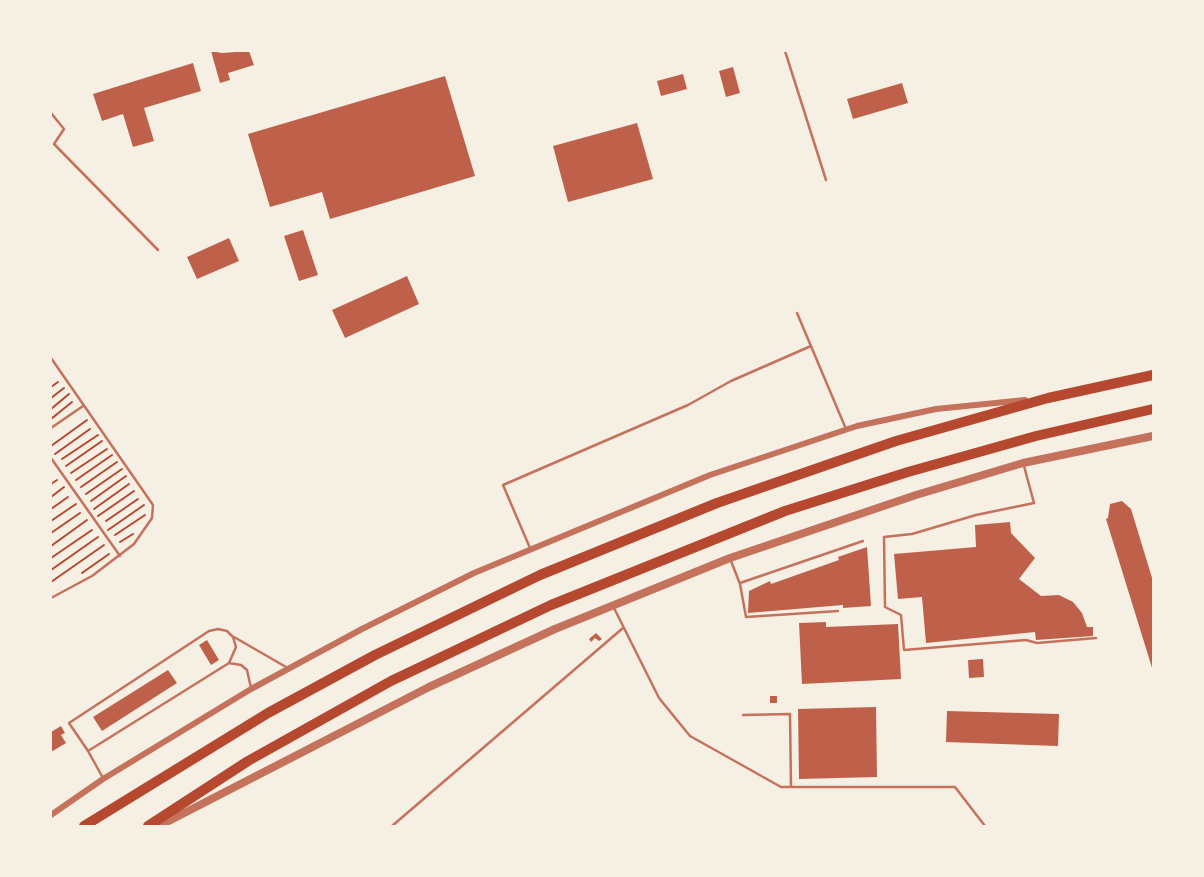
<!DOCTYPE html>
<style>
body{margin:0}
#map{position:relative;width:1204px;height:877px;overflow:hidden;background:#f6efe4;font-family:Mulish,sans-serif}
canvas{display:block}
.frame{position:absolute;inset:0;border:52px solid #f6efe4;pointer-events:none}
</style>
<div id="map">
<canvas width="1204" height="877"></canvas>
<div class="frame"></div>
</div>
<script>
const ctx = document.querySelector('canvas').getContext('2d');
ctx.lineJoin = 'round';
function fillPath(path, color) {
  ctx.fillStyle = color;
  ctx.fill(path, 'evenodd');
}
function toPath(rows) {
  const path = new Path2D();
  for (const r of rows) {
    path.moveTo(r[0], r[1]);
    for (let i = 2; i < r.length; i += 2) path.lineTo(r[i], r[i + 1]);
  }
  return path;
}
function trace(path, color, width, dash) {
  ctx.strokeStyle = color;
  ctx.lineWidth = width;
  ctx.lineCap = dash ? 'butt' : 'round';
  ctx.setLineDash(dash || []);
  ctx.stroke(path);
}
fillPath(toPath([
 [211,51,222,53,249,51,254,65,228,73,230,80,220,83],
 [193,63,201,91,144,108,154,141,133,147,123,114,102,121,93,94],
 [733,67,740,93,726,97,719,71],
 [683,74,687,89,661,96,657,81],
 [445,76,475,176,330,219,322,192,270,207,248,134],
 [902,83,908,103,853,119,847,99],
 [637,123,653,179,568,202,553,146],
 [303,230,318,275,299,281,284,236],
 [229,238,239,261,197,279,187,257],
 [407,276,419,304,345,338,332,310],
 [1122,501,1131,509,1153,581,1153,671,1106,519,1108,518,1110,504],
 [1010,522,1011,533,1035,558,1019,579,1041,596,1059,595,1073,602,1082,613,1087,627,1093,627,1093,636,1036,640,1035,632,926,643,922,597,898,599,894,554,976,547,975,525],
 [867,547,871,606,843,608,843,605,748,613,749,591,770,581,771,584,839,560,838,557],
 [826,622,826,627,898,624,901,679,802,684,799,623],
 [596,633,602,639,599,641,595,638,591,642,589,639],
 [207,640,219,660,211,665,199,645],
 [983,659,984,677,969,678,968,660],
 [168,670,177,683,102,731,93,717],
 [770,696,777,696,777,703,770,703],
 [876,707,877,777,799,779,798,709],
 [947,711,1059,714,1058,746,946,742],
 [61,726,65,733,61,735,66,743,51,752,51,732]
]), '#bf614a');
trace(toPath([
 [51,387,58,382],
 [51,398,64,388],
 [51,409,69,394],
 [51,419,72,402],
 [51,446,87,420],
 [55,454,90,429],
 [62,459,98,435],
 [66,466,102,441],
 [71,473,107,449],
 [76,480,112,455],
 [51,484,57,480],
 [81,487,117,462],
 [86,494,122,469],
 [51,497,64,487],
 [91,501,126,476],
 [51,509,68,497],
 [94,509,129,484],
 [98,516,134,491],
 [51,521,76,504],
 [106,521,138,499],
 [108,530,144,505],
 [51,533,80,513],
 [115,535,145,515],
 [120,542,133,534],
 [51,546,87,520],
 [51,558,92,530],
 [51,570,98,537],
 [82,573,109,554],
 [51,582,104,545]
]), '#b5482f', 2);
trace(toPath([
 [785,51,826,180],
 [51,113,64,129,54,144,158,250],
 [797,313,846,429],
 [51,358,153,505,152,518,134,544,92,576,51,598],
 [51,428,83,406],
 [51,458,120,556],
 [1024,466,1034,503,976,515,912,534,884,537,885,607,901,615,904,650,1026,640,1037,643,1096,638],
 [530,548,503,485,688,405,731,381,811,346],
 [731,561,740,584,746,617,838,611],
 [740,583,863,541],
 [614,608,659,698,690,736,781,787,955,787,985,826],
 [218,629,227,631,233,637,236,647,229,663,88,751,69,723,209,631,218,629],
 [234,637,286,667],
 [229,663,241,665,247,670,251,688],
 [743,715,790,714,791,787],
 [88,751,103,778],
 [392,826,623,628]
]), '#c5725c', 2.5);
trace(toPath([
 [51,815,103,779,251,689,362,629,474,573,710,475,857,426,936,409,1025,400]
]), '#c5725c', 6);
trace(toPath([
 [159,826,429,687,555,629,730,558,916,495,1023,463,1153,436]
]), '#c5725c', 8);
trace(toPath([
 [84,826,268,713,375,655,540,575,717,503,896,441,1048,398,1153,375],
 [148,826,248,761,391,681,551,605,785,511,908,472,1036,436,1153,409]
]), '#b5482f', 10);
</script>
